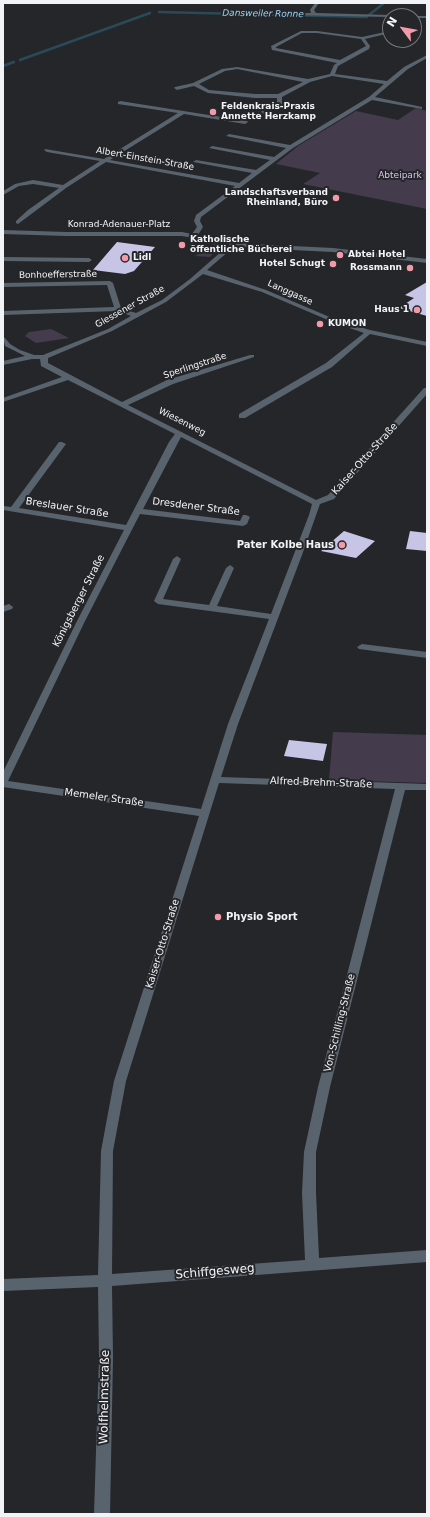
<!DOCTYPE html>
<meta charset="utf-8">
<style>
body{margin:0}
#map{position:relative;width:430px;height:1517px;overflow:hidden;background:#25262a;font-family:"DejaVu Sans",sans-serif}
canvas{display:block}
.frame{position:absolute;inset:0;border:4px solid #f2f3f6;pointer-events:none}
.north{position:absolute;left:382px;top:8px;width:40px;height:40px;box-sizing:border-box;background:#25262a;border:1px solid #77787c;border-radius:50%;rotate:302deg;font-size:11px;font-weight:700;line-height:16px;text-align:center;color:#f2f3f6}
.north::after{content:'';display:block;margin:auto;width:14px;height:18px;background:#f39aa9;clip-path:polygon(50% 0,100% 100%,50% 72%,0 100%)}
</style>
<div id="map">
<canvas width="430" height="1517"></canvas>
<div class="frame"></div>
<div class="north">N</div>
</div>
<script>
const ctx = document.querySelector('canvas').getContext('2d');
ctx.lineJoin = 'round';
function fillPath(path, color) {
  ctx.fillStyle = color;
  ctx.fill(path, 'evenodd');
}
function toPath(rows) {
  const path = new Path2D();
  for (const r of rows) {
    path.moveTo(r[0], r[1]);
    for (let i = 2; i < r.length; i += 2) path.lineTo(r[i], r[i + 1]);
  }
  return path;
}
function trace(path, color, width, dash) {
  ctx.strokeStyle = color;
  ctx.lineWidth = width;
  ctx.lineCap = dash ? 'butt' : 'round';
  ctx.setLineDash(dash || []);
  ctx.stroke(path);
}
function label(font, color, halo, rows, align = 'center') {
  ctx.font = font + ' "DejaVu Sans",sans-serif';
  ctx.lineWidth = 4;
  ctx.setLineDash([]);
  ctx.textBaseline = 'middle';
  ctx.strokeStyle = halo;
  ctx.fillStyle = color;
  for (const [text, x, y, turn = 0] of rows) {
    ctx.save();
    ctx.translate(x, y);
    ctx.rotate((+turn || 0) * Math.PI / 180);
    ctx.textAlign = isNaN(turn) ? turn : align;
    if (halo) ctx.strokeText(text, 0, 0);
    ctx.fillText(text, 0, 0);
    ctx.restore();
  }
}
fillPath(toPath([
 [149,13,151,13,21,60,19,60],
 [416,108,427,111,427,209,303,184,320,173,276,164,298,146,356,111,398,120],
 [204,241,216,243,220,246,210,257,195,256,214,245],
 [51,329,69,338,36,343,25,336,29,332],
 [333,732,427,735,427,783,329,780]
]), '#443b4d');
trace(toPath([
 [159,12,367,17],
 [369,15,384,3],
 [20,60,150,13],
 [3,66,14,62]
]), '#2a4a58', 2.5);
fillPath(toPath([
 [117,242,155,247,134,271,125,274,93,270],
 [427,282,427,316,399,308,414,298,405,295],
 [344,531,375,541,356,558,321,551],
 [410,531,427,533,427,551,406,549],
 [289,740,327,744,323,761,284,756]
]), '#c7c5e5');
fillPath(toPath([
 [315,3,319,3,314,10,316,13,390,15,392,16,390,17,286,15,284,14,286,13,311,13,310,10,315,3],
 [413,16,427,16,427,18,414,18,414,16,413,16],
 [384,28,390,31,390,33,365,39,370,46,369,49,338,66,335,74,387,81,404,67,427,55,427,58,408,69,375,97,422,107,422,109,372,100,293,148,201,217,200,221,203,227,198,235,251,244,333,248,427,259,427,263,333,252,251,248,236,245,207,270,266,290,339,321,370,330,427,342,427,346,370,334,332,367,245,418,239,418,239,414,326,363,364,333,335,323,262,292,203,274,166,302,112,331,48,358,48,363,122,402,167,380,250,355,254,355,254,357,173,384,128,405,316,500,328,495,424,388,427,388,427,394,334,499,320,504,302,555,238,724,221,777,427,784,427,790,405,790,330,1087,316,1152,316,1193,319,1258,427,1250,427,1262,112,1286,113,1357,110,1514,94,1514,99,1357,98,1287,3,1291,3,1279,98,1275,101,1151,114,1081,199,816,3,787,3,772,77,621,124,530,3,510,3,506,11,507,59,442,62,442,66,444,19,508,126,525,169,442,175,434,68,380,3,402,3,398,62,377,41,366,40,359,32,359,3,365,3,361,25,356,5,346,3,337,5,338,10,344,20,350,34,355,43,355,108,329,131,316,117,311,3,315,3,311,114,307,107,285,3,287,3,283,110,281,113,283,121,308,136,313,162,300,190,279,230,244,182,236,66,236,3,234,3,230,66,232,182,232,192,234,197,227,194,221,196,215,235,186,106,162,66,188,18,224,16,223,16,221,28,210,59,188,33,184,19,186,3,195,3,191,15,184,33,180,63,185,100,161,47,152,44,150,45,149,104,159,178,113,118,104,118,102,120,101,247,121,248,122,245,124,184,114,110,160,239,183,252,173,193,162,196,160,256,170,270,160,209,148,212,146,274,157,286,148,226,136,229,134,290,145,369,97,384,84,332,76,310,82,282,97,282,104,264,114,261,112,262,111,277,102,277,98,255,98,208,93,194,86,177,90,174,88,175,87,193,83,222,69,237,67,308,79,330,74,334,65,337,63,272,50,271,46,301,31,317,31,362,37,385,32,382,29,384,28],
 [302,33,317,33,361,39,366,46,340,60,276,48,276,47,302,33],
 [237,69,303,82,278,94,255,94,209,90,199,84,225,71,237,69],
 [181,437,312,504,309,515,271,614,217,606,234,568,230,565,226,568,209,605,163,599,181,559,177,556,173,559,154,601,158,604,269,619,228,724,201,809,8,781,85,621,140,514,243,526,247,524,250,517,246,515,243,515,240,521,143,509,181,437],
 [219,783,395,789,318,1087,304,1152,302,1193,305,1260,112,1274,113,1151,126,1081,219,783],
 [3,257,89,258,92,260,89,262,3,261,3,257],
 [9,604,13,607,12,609,3,612,3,606,9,604],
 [362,644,427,652,427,658,359,649,357,647,362,644]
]), '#59636d');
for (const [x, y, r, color] of [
 [213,112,4,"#f39aa9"],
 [336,198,4,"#f39aa9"],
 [182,245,4,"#f39aa9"],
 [340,255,4,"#f39aa9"],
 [125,258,4,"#f39aa9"],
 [333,264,4,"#f39aa9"],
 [410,268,4,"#f39aa9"],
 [417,310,4,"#f39aa9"],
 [320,324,4,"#f39aa9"],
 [342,545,4,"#f39aa9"],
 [218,917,4,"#f39aa9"]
]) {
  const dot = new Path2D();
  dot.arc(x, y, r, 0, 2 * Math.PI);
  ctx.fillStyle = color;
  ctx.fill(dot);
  trace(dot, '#25262a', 1.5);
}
label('italic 9px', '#96d5f1', '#25262a', [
 ["Dansweiler Ronne",263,14,1]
]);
label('bold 9px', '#f2f3f6', '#25262a', [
 ["Feldenkrais-Praxis",221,107],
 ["Annette Herzkamp",221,117],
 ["Landschaftsverband",328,193,"right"],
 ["Rheinland, Büro",328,203,"right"],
 ["Katholische",190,240],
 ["öffentliche Bücherei",190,250],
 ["Abtei Hotel",348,255],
 ["Lidl",133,258],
 ["Hotel Schugt",325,264,"right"],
 ["Rossmann",402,268,"right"],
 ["Haus 1",409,310,"right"],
 ["KUMON",328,324]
], 'left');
label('9px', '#f2f3f6', '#25262a', [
 ["Albert-Einstein-Straße",145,159,10],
 ["Konrad-Adenauer-Platz",119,225],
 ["Bonhoefferstraße",58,275,-1],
 ["Langgasse",290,293,24],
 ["Glessener Straße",130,307,-29],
 ["Sperlingstraße",195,366,-18],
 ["Wiesenweg",182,422,27]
]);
label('9px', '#ddc2f5', '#25262a', [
 ["Abteipark",400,176]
]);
label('10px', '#f2f3f6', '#25262a', [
 ["Kaiser-Otto-Straße",365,459,-48],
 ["Dresdener Straße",196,507,7],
 ["Breslauer Straße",67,508,9],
 ["Königsberger Straße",79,601,-63],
 ["Alfred-Brehm-Straße",321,783,2],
 ["Memeler Straße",104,798,8],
 ["Kaiser-Otto-Straße",163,944,-73],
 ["Von-Schilling-Straße",340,1023,-76]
]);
label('bold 10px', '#f2f3f6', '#25262a', [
 ["Pater Kolbe Haus",334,545],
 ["Physio Sport",226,917,"left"]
], 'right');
label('12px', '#f2f3f6', '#25262a', [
 ["Schiffgesweg",215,1272,-5],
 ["Wolfhelmstraße",105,1397,-89]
]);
</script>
